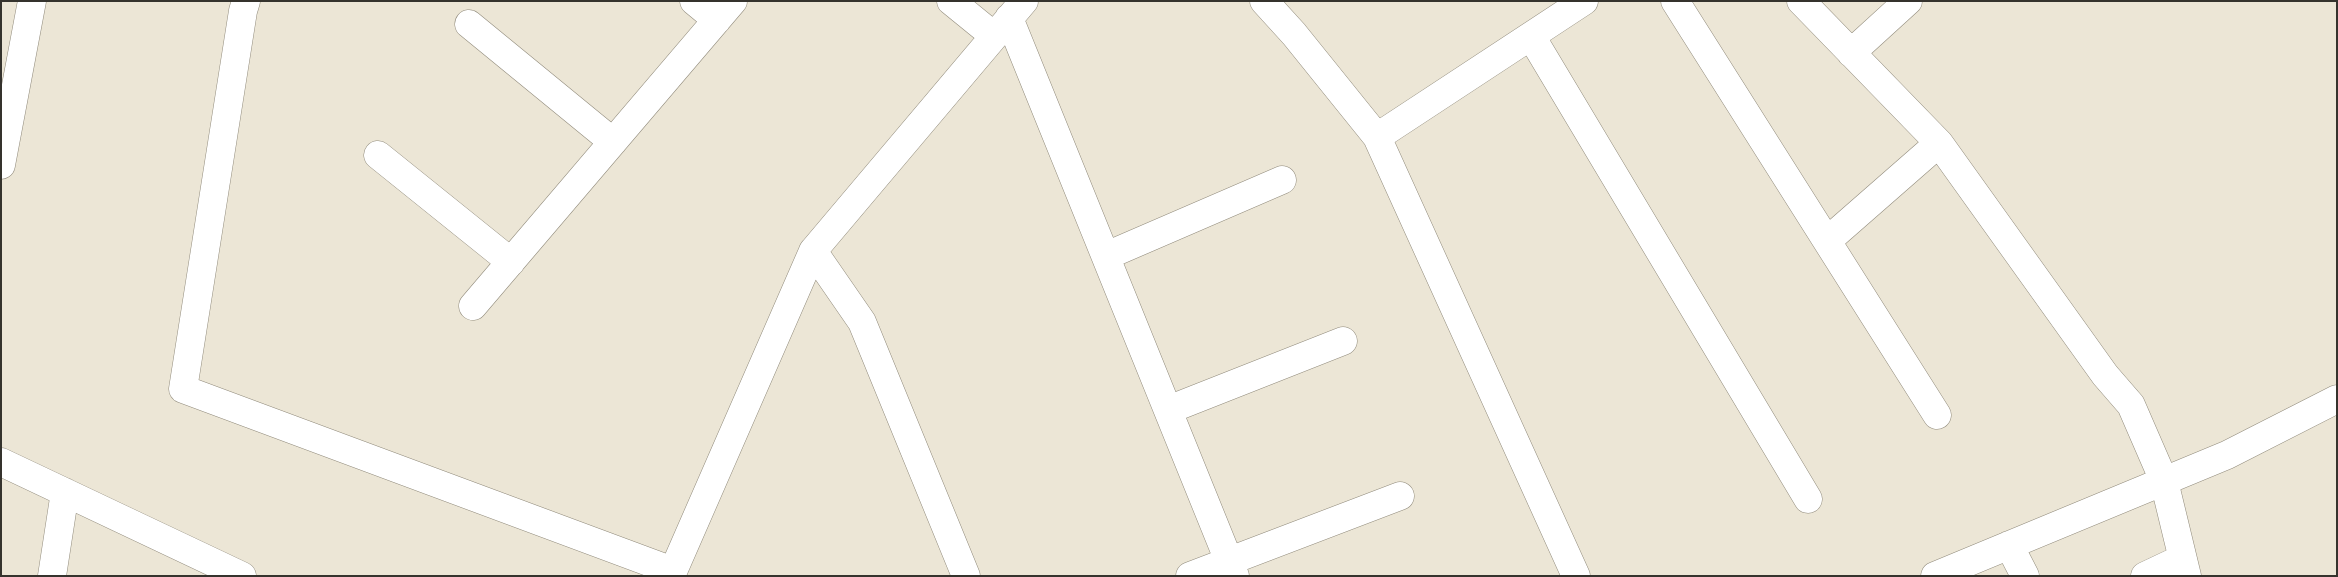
<!DOCTYPE html>
<style>
body{margin:0}
#map{position:relative;width:2338px;height:577px;overflow:hidden;background:#ece6d6;font-family:"Nunito Sans",sans-serif}
canvas{display:block}
.frame{position:absolute;inset:0;border:2px solid #35332d;pointer-events:none}
</style>
<div id="map">
<canvas width="2338" height="577"></canvas>
<div class="frame"></div>
</div>
<script>
const ctx = document.querySelector('canvas').getContext('2d');
ctx.lineJoin = 'round';
function toPath(rows) {
  const path = new Path2D();
  for (const r of rows) {
    path.moveTo(r[0], r[1]);
    for (let i = 2; i < r.length; i += 2) path.lineTo(r[i], r[i + 1]);
  }
  return path;
}
function trace(path, color, width, dash) {
  ctx.strokeStyle = color;
  ctx.lineWidth = width;
  ctx.lineCap = dash ? 'butt' : 'round';
  ctx.setLineDash(dash || []);
  ctx.stroke(path);
}
const minor = toPath([
 [246,1,243,11,183,389,673,571],
 [694,1,717,20],
 [951,1,994,36],
 [1264,1,1294,34,1377,137,1576,576],
 [1675,1,1937,415],
 [1801,1,1939,143,2105,375,2131,405,2164,481],
 [1009,18,1235,576],
 [469,24,613,142],
 [1531,36,1808,499],
 [1851,53,1908,1],
 [1377,137,1584,1],
 [378,155,511,262],
 [1,165,32,1],
 [1827,241,1939,143],
 [813,251,862,322,966,576],
 [1106,256,1282,180],
 [473,306,733,1],
 [1168,410,1343,341],
 [1,462,242,576],
 [2164,481,2187,576],
 [2009,545,2025,576],
 [52,576,65,492],
 [671,576,813,251,1024,1],
 [1190,576,1400,496],
 [1935,576,2227,455,2337,399],
 [2145,576,2181,559]
]);
trace(minor, '#918b7c', 29);
trace(minor, '#fff', 28);
</script>
